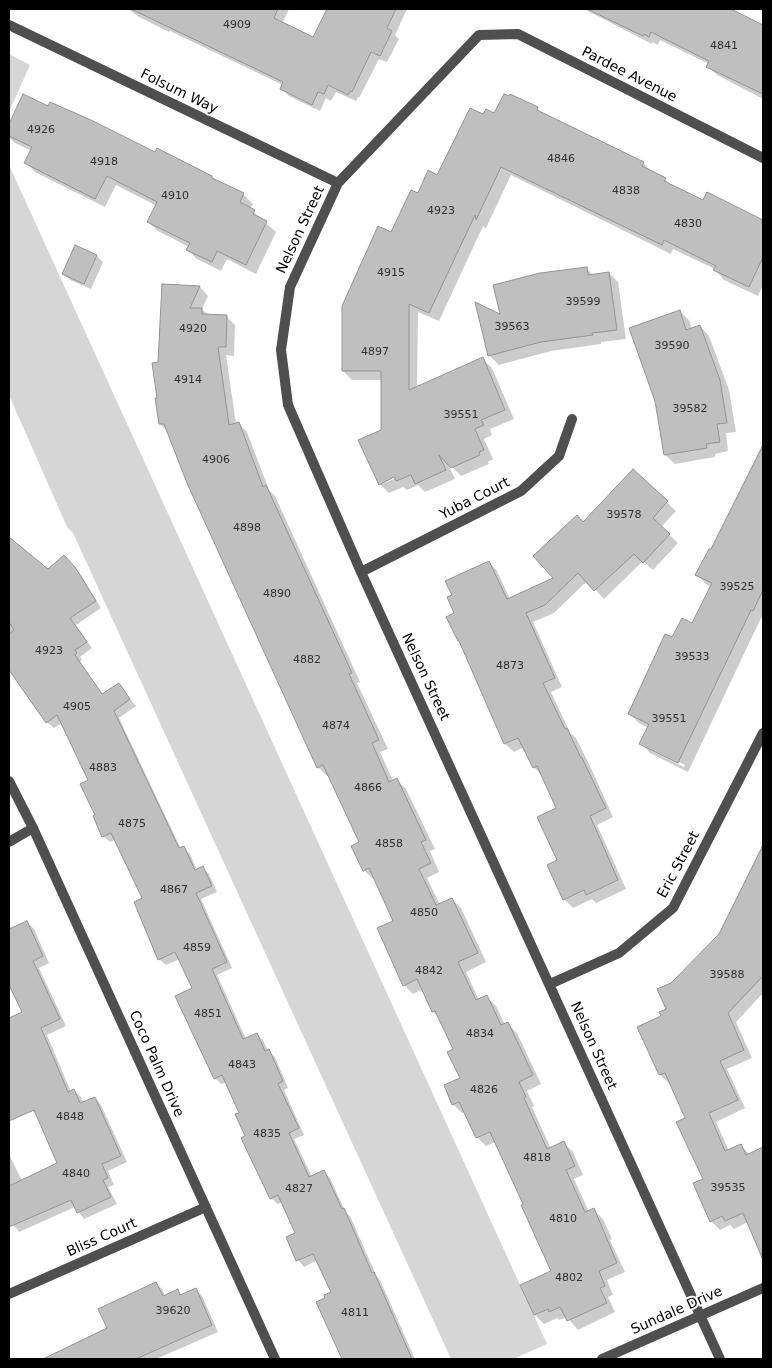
<!DOCTYPE html>
<style>
body{margin:0}
#map{position:relative;width:772px;height:1368px;overflow:hidden;background:#fff;font-family:"DejaVu Sans",sans-serif}
canvas{display:block}
.frame{position:absolute;inset:0;border:10px solid #000;pointer-events:none}
</style>
<div id="map">
<canvas width="772" height="1368"></canvas>
<div class="frame"></div>
</div>
<script>
const ctx = document.querySelector('canvas').getContext('2d');
ctx.lineJoin = 'round';
function fillPath(path, color) {
  ctx.fillStyle = color;
  ctx.fill(path, 'evenodd');
}
function toPath(rows) {
  const path = new Path2D();
  for (const r of rows) {
    path.moveTo(r[0], r[1]);
    for (let i = 2; i < r.length; i += 2) path.lineTo(r[i], r[i + 1]);
  }
  return path;
}
function trace(path, color, width, dash) {
  ctx.strokeStyle = color;
  ctx.lineWidth = width;
  ctx.lineCap = dash ? 'butt' : 'round';
  ctx.setLineDash(dash || []);
  ctx.stroke(path);
}
function label(font, color, halo, rows, align = 'center') {
  ctx.font = font + ' "DejaVu Sans",sans-serif';
  ctx.lineWidth = 4;
  ctx.setLineDash([]);
  ctx.textBaseline = 'middle';
  ctx.strokeStyle = halo;
  ctx.fillStyle = color;
  for (const [text, x, y, turn = 0] of rows) {
    ctx.save();
    ctx.translate(x, y);
    ctx.rotate((+turn || 0) * Math.PI / 180);
    ctx.textAlign = isNaN(turn) ? turn : align;
    if (halo) ctx.strokeText(text, 0, 0);
    ctx.fillText(text, 0, 0);
    ctx.restore();
  }
}
fillPath(toPath([
 [9,54,30,65,9,112],
 [9,165,547,1344,513,1359,451,1359,73,533,67,527,9,395]
]), '#d6d6d6');
fillPath(toPath([
 [128,9,289,9,282,24,314,39,329,9,407,9,395,35,399,39,387,62,379,59,359,98,358,97,356,101,336,92,331,101,326,98,320,111,289,96,281,88,283,85,170,31,169,32,139,17],
 [584,9,701,9,705,11,706,9,728,9,763,26,763,99,717,75,708,66,709,64,660,40,658,45,652,42,652,44],
 [23,95,156,154,212,177,217,181,243,194,253,204,250,209,276,232,256,274,227,259,221,271,197,259,188,250,189,247,158,231,148,222,157,206,116,185,105,207,35,172,26,163,32,151,15,143,9,137,9,127],
 [537,108,543,114,643,163,652,172,665,179,673,187,704,201,708,194,763,221,763,285,758,296,724,280,715,269,673,249,671,254,511,175,486,228,483,226,439,321,418,312,417,387,482,359,492,368,514,419,490,429,492,435,484,439,493,459,488,462,489,464,461,476,447,462,455,479,425,492,418,485,407,490,403,487,389,493,380,484,382,380,352,380,343,371,392,234,418,195,438,176,484,116],
 [399,474,401,476,382,484,382,482],
 [97,256,103,262,91,289,70,280,63,273],
 [586,268,593,275,609,273,618,282,626,339,601,342,601,344,551,351,499,365,489,355,502,316],
 [164,285,200,287,208,296,202,309,208,315,226,316,235,325,234,356,226,355,236,424,238,423,247,432,269,490,275,496,360,682,357,683,388,749,380,752,393,781,397,780,406,789,435,849,430,851,439,872,427,878,440,905,452,899,461,908,486,962,466,972,479,1000,487,997,496,1006,505,1025,508,1024,517,1033,541,1084,527,1091,534,1106,532,1107,551,1149,564,1143,573,1152,583,1175,574,1179,589,1212,594,1210,603,1219,612,1239,610,1240,625,1272,607,1280,613,1295,608,1297,615,1312,578,1330,567,1317,559,1320,557,1318,544,1324,535,1315,522,1285,552,1271,496,1142,486,1146,477,1137,465,1112,462,1113,453,1104,461,1079,454,1050,440,1018,433,1012,423,989,413,994,404,985,395,922,375,878,373,879,364,870,361,843,329,775,327,776,318,767,169,433,160,424,159,363],
 [679,311,689,320,692,330,700,326,709,336,729,390,736,432,726,433,728,451,715,454,715,457,675,464,665,455],
 [763,449,763,618,761,618,688,772,650,753,641,743,648,728,639,723,629,713,673,639,692,624,711,587,706,584,697,575,711,551],
 [650,748,685,765,684,767,650,750],
 [633,470,676,511,661,527,678,543,653,570,643,561,604,599,587,581,554,613,533,622,562,687,551,692,570,733,576,738,591,768,613,817,597,825,626,889,596,903,592,899,573,908,564,899,558,861,558,809,542,776,534,767,524,747,514,752,505,744,461,643,459,641,456,613,489,562,497,571,510,599,555,578,584,523],
 [14,542,48,571,64,557,81,575,101,608,76,625,92,648,80,657,82,660,80,662,103,695,118,684,136,706,119,718,181,849,184,848,190,854,197,870,203,868,209,874,217,892,201,899,232,968,217,975,246,1039,257,1034,263,1040,268,1051,275,1057,288,1088,284,1090,304,1135,294,1139,312,1177,324,1171,330,1178,346,1213,350,1216,376,1275,380,1280,415,1359,342,1359,318,1302,326,1299,333,1292,318,1260,304,1267,298,1260,287,1238,296,1234,282,1202,278,1204,271,1198,247,1136,241,1113,227,1082,221,1084,215,1078,194,989,180,959,166,965,159,959,143,899,116,839,110,842,103,836,90,781,62,723,54,728,47,722,13,673,30,661,9,630,9,548],
 [763,852,763,993,736,1022,752,1058,727,1069,745,1108,716,1122,729,1151,741,1145,750,1155,763,1149,763,1233,759,1235,748,1222,734,1229,730,1225,720,1230,711,1221,705,1179,686,1119,670,1082,669,1083,660,1075,639,1027,663,1016,668,1009,672,984,720,934],
 [27,922,34,929,49,963,39,968,66,1026,47,1035,71,1092,74,1090,81,1097,83,1103,95,1098,101,1105,127,1162,108,1171,114,1185,108,1187,117,1204,84,1219,75,1207,19,1232,9,1220,9,1154,22,1181,59,1164,39,1118,32,1110,21,1085,9,1091,9,1020,23,1013,9,985,9,931],
 [156,1283,162,1289,165,1296,177,1291,182,1295,196,1289,202,1296,218,1332,156,1359,43,1359,109,1328]
]), '#0003');
const building = toPath([
 [131,9,278,9,274,18,313,37,327,9,396,9,387,28,392,31,380,56,371,52,352,92,350,91,348,95,328,85,324,94,318,92,312,105,280,89,283,82,131,9],
 [587,9,731,9,763,25,763,94,706,67,709,61,651,32,649,37,644,34,643,36,587,9],
 [23,94,48,106,50,102,91,120,155,152,157,148,212,176,212,178,244,193,240,202,255,210,253,214,267,221,246,265,217,251,212,262,186,250,190,243,147,222,157,202,107,176,95,199,24,163,32,147,9,136,9,124,23,94],
 [504,94,509,96,510,94,538,107,537,110,644,162,642,166,666,178,664,181,703,200,707,192,763,220,763,257,749,287,713,270,716,266,664,240,662,245,501,167,476,220,475,215,429,313,409,304,409,390,483,357,505,410,481,420,484,425,475,429,484,450,479,452,480,455,451,468,439,455,446,470,415,484,411,475,396,481,394,477,379,485,358,440,381,430,381,371,342,371,342,306,378,226,391,232,411,190,418,193,428,170,437,175,470,108,483,114,486,109,494,113,504,94],
 [75,245,97,255,84,284,62,274,75,245],
 [587,267,588,275,609,272,617,330,592,333,593,335,541,342,488,356,475,302,500,314,493,285,540,273,587,267],
 [162,284,200,286,190,308,202,308,202,314,227,315,226,347,218,347,229,425,239,422,263,487,266,485,352,673,349,674,379,740,372,743,389,782,397,778,426,840,421,842,431,863,419,869,436,905,452,898,478,953,458,962,476,1000,487,995,501,1025,508,1022,533,1075,519,1082,526,1097,524,1098,547,1149,564,1141,575,1166,566,1170,585,1212,594,1208,617,1263,599,1271,605,1286,600,1288,607,1303,567,1321,560,1307,549,1312,548,1309,534,1315,520,1285,551,1271,521,1205,523,1204,490,1132,476,1138,459,1102,452,1105,444,1085,460,1078,447,1052,453,1049,435,1011,432,1012,417,979,403,986,377,928,393,921,369,868,363,871,351,846,359,842,323,765,317,768,187,483,164,424,159,424,155,398,157,398,152,363,158,362,162,284],
 [680,310,686,330,700,325,720,380,727,423,717,424,720,442,706,444,707,448,664,455,655,401,629,328,680,310],
 [763,445,763,590,753,611,751,610,678,763,639,744,649,724,628,714,665,634,672,637,682,618,692,623,712,583,695,575,709,549,711,549,763,445],
 [633,469,668,501,653,518,670,534,643,563,634,554,594,591,578,573,545,605,526,613,555,678,543,683,565,729,567,728,581,758,582,758,606,808,590,816,618,880,586,895,584,890,563,900,547,865,557,860,537,817,556,808,537,766,533,768,518,738,504,744,459,641,458,641,446,617,454,613,447,597,452,595,445,581,489,561,507,599,553,578,533,556,577,515,583,522,633,469],
 [9,537,48,569,64,555,75,567,96,601,70,618,87,642,75,650,77,653,75,655,102,694,119,683,130,699,114,711,179,848,184,846,195,870,203,866,212,886,196,893,227,962,212,969,243,1039,257,1033,265,1051,269,1049,283,1081,278,1084,299,1128,289,1133,309,1177,324,1170,342,1209,344,1208,372,1273,374,1272,412,1359,342,1359,316,1302,325,1298,324,1295,331,1292,313,1254,296,1261,286,1237,295,1233,278,1195,270,1199,241,1138,245,1136,235,1114,239,1113,222,1075,214,1079,175,996,192,988,175,952,158,960,134,902,142,898,111,833,102,837,93,816,95,815,80,784,88,780,57,715,46,723,9,670,9,634,14,630,9,622,9,537],
 [763,845,763,976,728,1013,744,1050,720,1061,738,1100,709,1113,725,1151,741,1144,746,1155,763,1147,763,1260,743,1213,725,1221,722,1216,710,1222,693,1183,703,1179,676,1122,685,1118,665,1073,659,1075,637,1027,661,1016,659,1012,666,1009,657,989,671,983,719,934,763,845],
 [27,921,43,956,33,961,60,1019,41,1028,68,1092,74,1089,80,1103,95,1097,121,1156,102,1164,108,1178,103,1180,111,1197,77,1213,71,1200,9,1227,9,1186,57,1163,34,1110,9,1121,9,1018,22,1012,9,985,9,929,27,921],
 [156,1282,163,1296,178,1289,180,1295,196,1288,212,1325,136,1359,43,1359,107,1328,98,1309,156,1282]
]);
fillPath(building, '#bfbfbf');
trace(building, '#939393', 1);
trace(toPath([
 [9,25,338,183],
 [361,572,521,491,559,456,572,419],
 [9,781,33,828,275,1359],
 [9,842,33,828],
 [550,984,619,953,673,908,763,733],
 [9,1294,206,1207],
 [602,1359,763,1288],
 [720,1359,361,572,288,405,281,350,290,287,338,183,479,35,518,34,763,158]
]), '#4f4f4f', 10);
label('11px', '#303030', null, [
 ["4909",237,25],
 ["4841",724,46],
 ["4926",41,130],
 ["4846",561,159],
 ["4918",104,162],
 ["4838",626,191],
 ["4910",175,196],
 ["4923",441,211],
 ["4830",688,224],
 ["4915",391,273],
 ["39599",583,302],
 ["39563",512,327],
 ["4920",193,329],
 ["39590",672,346],
 ["4897",375,352],
 ["4914",188,380],
 ["39582",690,409],
 ["39551",461,415],
 ["4906",216,460],
 ["39578",624,515],
 ["4898",247,528],
 ["39525",737,587],
 ["4890",277,594],
 ["4923",49,651],
 ["39533",692,657],
 ["4882",307,660],
 ["4873",510,666],
 ["4905",77,707],
 ["39551",669,719],
 ["4874",336,726],
 ["4883",103,768],
 ["4866",368,788],
 ["4875",132,824],
 ["4858",389,844],
 ["4867",174,890],
 ["4850",424,913],
 ["4859",197,948],
 ["4842",429,971],
 ["39588",727,975],
 ["4851",208,1014],
 ["4834",480,1034],
 ["4843",242,1065],
 ["4826",484,1090],
 ["4848",70,1117],
 ["4835",267,1134],
 ["4818",537,1158],
 ["4840",76,1174],
 ["39535",728,1188],
 ["4827",299,1189],
 ["4810",563,1219],
 ["4802",569,1278],
 ["39620",173,1311],
 ["4811",355,1313]
]);
label('14px', '#000', '#fff', [
 ["Pardee Avenue",629,75,27],
 ["Folsum Way",179,92,26],
 ["Nelson Street",301,230,-65],
 ["Yuba Court",475,499,-27],
 ["Nelson Street",425,677,65],
 ["Eric Street",679,865,-62],
 ["Nelson Street",593,1046,66],
 ["Coco Palm Drive",156,1064,66],
 ["Bliss Court",102,1238,-24],
 ["Sundale Drive",677,1311,-24]
]);
</script>
